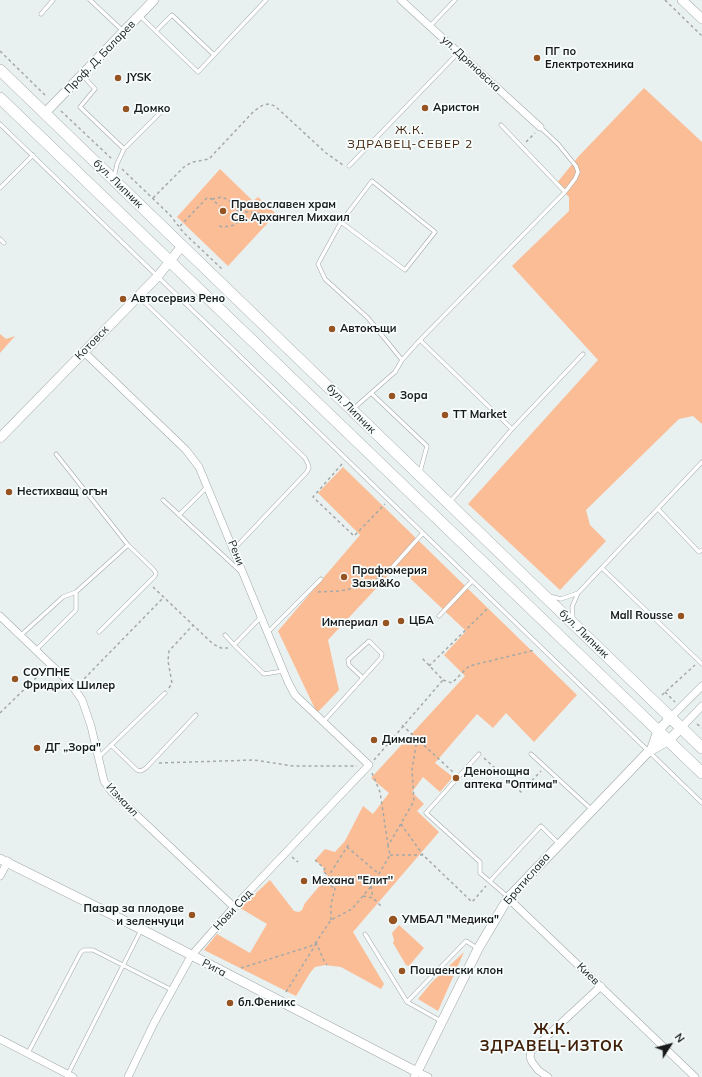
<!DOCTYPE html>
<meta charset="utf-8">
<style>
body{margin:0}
#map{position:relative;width:702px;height:1077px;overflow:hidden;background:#e9f0f0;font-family:Mulish,sans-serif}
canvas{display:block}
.north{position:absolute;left:650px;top:1025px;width:40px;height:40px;-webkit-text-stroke:3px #f7fdfd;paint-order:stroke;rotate:54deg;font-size:11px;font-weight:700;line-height:16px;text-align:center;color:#181a1a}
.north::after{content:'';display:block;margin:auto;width:14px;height:18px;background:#181a1a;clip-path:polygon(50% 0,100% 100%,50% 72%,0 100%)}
</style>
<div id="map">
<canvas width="702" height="1077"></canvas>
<div class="north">N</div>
</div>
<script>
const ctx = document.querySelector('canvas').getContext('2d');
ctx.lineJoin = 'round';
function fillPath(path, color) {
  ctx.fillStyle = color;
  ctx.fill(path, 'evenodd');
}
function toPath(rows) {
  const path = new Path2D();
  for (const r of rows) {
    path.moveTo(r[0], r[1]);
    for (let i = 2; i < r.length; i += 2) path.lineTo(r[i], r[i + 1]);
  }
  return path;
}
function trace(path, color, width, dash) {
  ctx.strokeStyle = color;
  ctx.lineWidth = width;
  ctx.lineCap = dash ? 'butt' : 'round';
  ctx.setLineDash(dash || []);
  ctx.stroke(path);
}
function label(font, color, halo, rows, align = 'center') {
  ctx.font = font + ' Mulish,sans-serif';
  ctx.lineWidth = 3.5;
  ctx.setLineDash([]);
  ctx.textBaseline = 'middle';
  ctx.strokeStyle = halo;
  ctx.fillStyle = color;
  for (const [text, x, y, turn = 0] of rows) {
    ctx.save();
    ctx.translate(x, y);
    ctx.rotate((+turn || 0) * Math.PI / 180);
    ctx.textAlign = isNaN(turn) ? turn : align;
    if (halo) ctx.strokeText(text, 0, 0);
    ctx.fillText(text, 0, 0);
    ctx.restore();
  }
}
fillPath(toPath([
 [644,88,702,142,702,424,693,416,679,419,586,510,590,525,606,541,560,590,468,504,598,360,512,266,569,211,569,197,556,184,578,157],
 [220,169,253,201,258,197,276,214,228,266,177,217],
 [0,334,6,339,15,336,0,353],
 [343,467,577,695,534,742,506,713,493,728,477,714,435,763,453,777,440,792,423,777,412,792,424,804,417,811,439,832,353,932,384,984,381,989,341,967,325,965,315,967,310,973,296,996,204,950,217,934,250,953,267,924,240,908,270,880,294,911,299,912,302,910,305,903,328,876,323,871,324,868,315,860,325,849,335,852,345,841,363,806,373,814,389,793,371,778,465,676,444,655,466,631,397,566,328,640,339,690,317,713,278,631,360,535,318,493],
 [399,925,424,948,409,966,406,965,393,943,394,940,392,933],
 [464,952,438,1011,418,999,432,982]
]), '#fbbd96');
const service = toPath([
 [90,0,123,31],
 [41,14,53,0],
 [140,16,198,72,266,0],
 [430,26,455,0],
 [156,31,172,15,214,55],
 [83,76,95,89,80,107,124,149,117,164,114,178],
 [0,124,702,803],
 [540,127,558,144,576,166,578,172,575,179,565,192],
 [124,149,161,112],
 [349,166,459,52],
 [0,188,33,155],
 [341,222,405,270,435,232,372,181,341,222,318,264,325,279,368,318,402,360],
 [0,239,4,243],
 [139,297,305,458,308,464,309,468,306,473,234,549],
 [420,340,512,429],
 [371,393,427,446,420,472],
 [353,409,395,372,402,360,420,340,565,192,501,125],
 [163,500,240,571],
 [450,502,512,429,583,354],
 [658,509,699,552,702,550],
 [179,515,207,487],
 [602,568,702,664],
 [388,572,423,533],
 [549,596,561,599,578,593,702,462],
 [439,616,472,581],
 [261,617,234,645,264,674,283,671],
 [573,619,572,607,578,593],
 [99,632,155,576,156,573,153,569,128,545],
 [268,632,321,579],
 [225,635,234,645],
 [20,636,63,597,76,592,128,545,56,454],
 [36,650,76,610,76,592],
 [323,722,381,658,382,654,369,641,348,660,349,665,363,678],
 [111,745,137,770,141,771,146,768,196,715],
 [479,754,426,813,480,862,480,873,508,897],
 [531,754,591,809],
 [99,757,165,693],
 [490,881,541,826,559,844],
 [365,934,407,1002,441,1021],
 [407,1002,466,941,477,948],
 [28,1053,81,952,84,950,93,950,172,990],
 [68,1074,141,930]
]);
const minor = toPath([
 [401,0,540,127],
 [84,352,186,450,199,467,288,682,295,695,369,765,234,907,191,956,154,1023,128,1077],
 [0,616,71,684,82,700,91,726,104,781,111,791,234,907],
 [670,718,702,686],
 [681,728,702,706],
 [0,876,8,861],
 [508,898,695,1077],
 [0,1039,73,1077],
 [414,1077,417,1072,428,1077],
 [548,1077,538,1070,532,1062,530,1057,531,1051,601,986]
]);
const tertiary = toPath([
 [682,0,702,19],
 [45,113,154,0],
 [0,438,158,276,182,246],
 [652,748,658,731,670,718],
 [0,859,141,929,417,1072,478,949,508,898,648,752,669,740,681,728]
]);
const primary = toPath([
 [0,70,702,748],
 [0,98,702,773]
]);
trace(service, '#a1a7a7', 4.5);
trace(minor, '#a1a7a7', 8);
trace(tertiary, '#a1a7a7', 10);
trace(primary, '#a1a7a7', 12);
trace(toPath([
 [665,0,702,36],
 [0,51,47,97],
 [61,111,112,159],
 [526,142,535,133],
 [122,169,170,215,183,232,222,269],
 [153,198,185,166,193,162,209,159,254,111,263,105,269,104,275,106,326,153,343,165],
 [212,199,222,197,230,201,238,211,238,221,235,225,223,227,219,226,220,224],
 [239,211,263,214],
 [180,226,207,198,210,198,220,206],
 [342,464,313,497,354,536,385,504],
 [153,587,213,644,221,648,228,648],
 [318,592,340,591,360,587,383,576],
 [429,666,489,607],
 [443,680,452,683,469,666,535,650],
 [80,683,164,597],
 [169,688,172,683,168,661,169,651,193,625],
 [665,692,675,702],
 [662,695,695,665],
 [0,713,44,670],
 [697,724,702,728],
 [402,725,454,773],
 [484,758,521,792,541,771],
 [374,760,443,680,422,658],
 [159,763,254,760,293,766,357,766],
 [372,773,380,792,388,845],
 [401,824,423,855],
 [347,847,379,874],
 [390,855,423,855,472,902,486,886],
 [292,857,298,862],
 [315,860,325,869,323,871,329,877,330,879,327,883],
 [326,882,335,889],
 [371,886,373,898],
 [363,896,373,898,381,906],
 [331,920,331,904,335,889,331,872,349,844],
 [316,942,324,961,327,965],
 [241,968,311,946,316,942,331,920,352,909,373,884,390,855,388,846,414,801,412,770,417,739],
 [286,992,316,944]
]), '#a3a9a9', 1.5, [3, 3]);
trace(service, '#fff', 3.5);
trace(minor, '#fff', 7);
trace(tertiary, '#fff', 9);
trace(primary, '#fff', 11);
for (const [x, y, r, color] of [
 [537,58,4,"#975423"],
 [118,78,4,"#975423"],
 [425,108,4,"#975423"],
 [126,109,4,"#975423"],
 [223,211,4,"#975423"],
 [123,299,4,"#975423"],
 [332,329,4,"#975423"],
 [392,396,4,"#975423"],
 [445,415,4,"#975423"],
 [9,492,4,"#975423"],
 [344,577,4,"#975423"],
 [681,616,4,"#975423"],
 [401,621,4,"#975423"],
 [386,623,4,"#975423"],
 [15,679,4,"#975423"],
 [374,740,4,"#975423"],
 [37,748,4,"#975423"],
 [456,778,4,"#975423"],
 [304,881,4,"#975423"],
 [192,915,4,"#975423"],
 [393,920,5,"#975423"],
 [402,971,4,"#975423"],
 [230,1003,4,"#975423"]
]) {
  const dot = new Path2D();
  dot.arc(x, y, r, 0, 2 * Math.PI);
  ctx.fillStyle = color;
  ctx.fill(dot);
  trace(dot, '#f7fdfd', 1.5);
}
label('bold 11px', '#181a1a', '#f7fdfd', [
 ["ПГ по",545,52],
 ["Електротехника",545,65],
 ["JYSK",126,78],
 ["Аристон",433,108],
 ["Домко",134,109],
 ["Православен храм",231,205],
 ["Св. Архангел Михаил",231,218],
 ["Автосервиз Рено",131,299],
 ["Автокъщи",340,329],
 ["Зора",400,396],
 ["TT Market",453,415],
 ["Нестихващ огън",17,492],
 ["Прафюмерия",352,571],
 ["Зази&Ко",352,584],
 ["Mall Rousse",673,616,"right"],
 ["ЦБА",409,621],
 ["Империал",378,623,"right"],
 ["СОУПНЕ",23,673],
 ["Фридрих Шилер",23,686],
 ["Димана",382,740],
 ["ДГ „Зора\"",45,748],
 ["Денонощна",464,772],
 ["аптека \"Оптима\"",464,785],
 ["Механа \"Елит''",312,881],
 ["Пазар за плодове",184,909,"right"],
 ["и зеленчуци",184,922,"right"],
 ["УМБАЛ \"Медика\"",402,920],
 ["Пощаенски клон",410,971],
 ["бл.Феникс",238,1003]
], 'left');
label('11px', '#181a1a', '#f7fdfd', [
 ["Проф. Д. Баларев",100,57,-46],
 ["ул. Дряновска",471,64,43],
 ["бул. Липник",118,184,44],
 ["Котовск",92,343,-46],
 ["бул. Липник",351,409,45],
 ["Рени",236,553,68],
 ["бул. Липник",584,634,44],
 ["Измаил",122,800,47],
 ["Братислава",527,879,-49],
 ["Нови Сад",233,910,-47],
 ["Рига",214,968,27],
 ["Киев",588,974,44]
]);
ctx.letterSpacing = '1px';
label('12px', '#412109', '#f7fdfd', [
 ["Ж.К.",410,130],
 ["ЗДРАВЕЦ-СЕВЕР 2",410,144]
]);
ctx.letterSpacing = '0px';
ctx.letterSpacing = '1px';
label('bold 15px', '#412109', '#f7fdfd', [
 ["Ж.К.",552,1029],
 ["ЗДРАВЕЦ-ИЗТОК",552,1046]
]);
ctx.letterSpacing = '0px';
</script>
